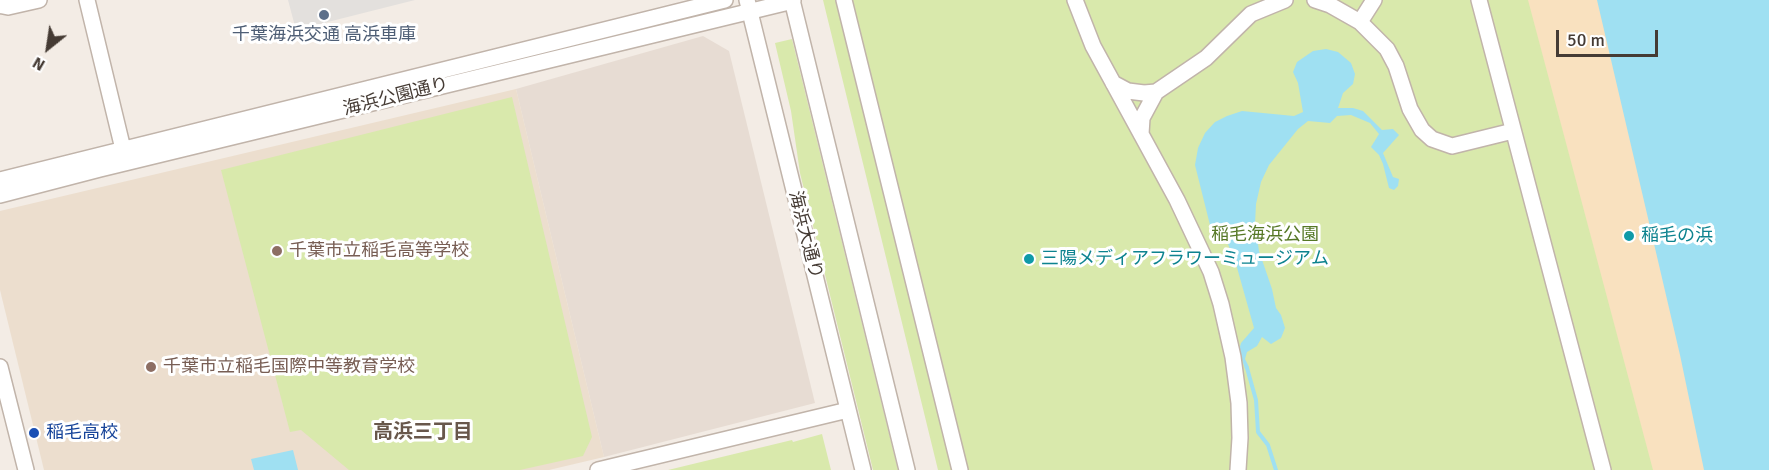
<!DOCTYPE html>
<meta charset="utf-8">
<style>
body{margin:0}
#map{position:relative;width:1769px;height:470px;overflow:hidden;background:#f3ece5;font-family:Signika,sans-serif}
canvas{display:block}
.north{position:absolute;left:18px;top:18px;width:60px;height:60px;-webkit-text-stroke:4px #fff;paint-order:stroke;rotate:210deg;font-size:16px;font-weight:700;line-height:24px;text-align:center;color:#453b34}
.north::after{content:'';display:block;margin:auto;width:21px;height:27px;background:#453b34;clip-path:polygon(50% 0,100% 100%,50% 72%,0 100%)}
.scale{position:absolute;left:1556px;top:30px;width:102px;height:27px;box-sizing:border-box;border:3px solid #453b34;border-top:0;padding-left:8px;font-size:18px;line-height:21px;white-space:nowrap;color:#453b34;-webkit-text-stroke:4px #fff;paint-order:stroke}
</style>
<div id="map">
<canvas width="1769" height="470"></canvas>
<div class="north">N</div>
<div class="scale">50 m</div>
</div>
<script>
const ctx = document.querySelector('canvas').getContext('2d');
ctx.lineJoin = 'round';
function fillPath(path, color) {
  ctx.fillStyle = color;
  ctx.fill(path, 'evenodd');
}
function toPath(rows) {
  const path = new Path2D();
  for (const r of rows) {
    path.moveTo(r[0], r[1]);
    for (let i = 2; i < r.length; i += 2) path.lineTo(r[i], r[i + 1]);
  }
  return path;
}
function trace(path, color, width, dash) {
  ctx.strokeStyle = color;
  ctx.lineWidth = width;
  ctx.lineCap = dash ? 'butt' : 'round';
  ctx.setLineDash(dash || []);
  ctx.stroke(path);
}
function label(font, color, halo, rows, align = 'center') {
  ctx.font = font + ' Signika,"Noto Sans JP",sans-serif';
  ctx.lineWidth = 6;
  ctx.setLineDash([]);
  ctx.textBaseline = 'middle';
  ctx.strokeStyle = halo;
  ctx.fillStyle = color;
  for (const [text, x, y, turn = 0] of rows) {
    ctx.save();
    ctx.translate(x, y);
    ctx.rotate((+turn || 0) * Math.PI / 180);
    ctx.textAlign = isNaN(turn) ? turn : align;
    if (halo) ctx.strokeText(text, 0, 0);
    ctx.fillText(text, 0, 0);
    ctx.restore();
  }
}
fillPath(toPath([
 [703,36,729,51,815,403,604,457,516,89]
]), '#e7dcd3');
fillPath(toPath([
 [516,89,604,457,549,470,44,470,0,290,0,211]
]), '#ecdece');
fillPath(toPath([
 [823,0,1599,0,1707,470,938,470],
 [792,39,898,470,873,470,800,173,791,111,775,43],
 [512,97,592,437,583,456,520,470,349,470,301,430,290,432,221,170],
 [822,434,831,470,668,470,792,440,793,442]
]), '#d9e9ac');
fillPath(toPath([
 [1528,0,1612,0,1718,470,1653,470]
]), '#f9e1bf');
fillPath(toPath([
 [288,0,415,0,296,30]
]), '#e3e0dd');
fillPath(toPath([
 [1597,0,1769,0,1769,470,1704,470,1680,355],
 [1326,49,1338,52,1351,63,1355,74,1353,84,1343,93,1338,108,1353,108,1363,111,1382,130,1393,129,1399,135,1383,153,1393,177,1399,179,1398,186,1394,190,1389,188,1383,164,1379,155,1371,147,1379,134,1370,123,1351,115,1337,116,1330,123,1308,121,1298,129,1269,165,1261,182,1256,204,1255,224,1259,251,1272,289,1276,308,1281,315,1285,328,1281,338,1271,344,1262,337,1257,346,1247,352,1245,359,1249,367,1245,369,1239,350,1241,343,1254,328,1236,264,1224,234,1211,229,1195,165,1198,148,1205,133,1215,122,1227,116,1242,111,1294,116,1303,112,1298,83,1293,72,1297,62,1313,51],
 [293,450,298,470,254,470,251,459]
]), '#9fe0f2');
trace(toPath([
 [1247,368,1256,400,1258,432,1268,445,1276,470]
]), '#9fe0f2', 4);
const minor = toPath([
 [87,0,123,149],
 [747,0,863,470],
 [792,0,907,470],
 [844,0,960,470],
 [1075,0,1093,46,1177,200,1211,272,1221,304,1233,357,1239,403,1240,438,1238,470],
 [1315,0,1330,5,1360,22,1387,49,1396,66,1410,109,1422,130,1432,139,1452,146,1513,131],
 [1479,0,1603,470],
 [0,2,3,6,8,7,39,0],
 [1360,22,1374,0],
 [1113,83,1128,91,1144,93,1156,92,1206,58,1251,14,1285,0],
 [1141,134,1142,118,1156,92],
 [0,180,725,0],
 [0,195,100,169,793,1],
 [0,367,26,470],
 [598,470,848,410]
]);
trace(minor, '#c1b4aa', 18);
trace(minor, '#fff', 15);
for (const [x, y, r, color] of [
 [324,15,6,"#5c6f8a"],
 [1629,236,6,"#0f9aa8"],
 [277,251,6,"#8d6e63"],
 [1029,259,6,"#0f9aa8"],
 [151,367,6,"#8d6e63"],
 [34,433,6,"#1a4fb4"]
]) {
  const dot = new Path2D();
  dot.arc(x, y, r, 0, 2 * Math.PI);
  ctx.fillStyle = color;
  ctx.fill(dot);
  trace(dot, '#fff', 2);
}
label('18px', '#4e5e75', '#fff', [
 ["千葉海浜交通 高浜車庫",324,35]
]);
label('18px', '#453b34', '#fff', [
 ["海浜公園通り",396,97,-14],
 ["海浜大通り",805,235,76]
]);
label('18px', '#567826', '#fff', [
 ["稲毛海浜公園",1265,235]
]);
label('18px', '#0d838f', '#fff', [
 ["稲毛の浜",1641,236],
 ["三陽メディアフラワーミュージアム",1041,259]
], 'left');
label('18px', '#785e54', '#fff', [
 ["千葉市立稲毛高等学校",289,251],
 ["千葉市立稲毛国際中等教育学校",163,367]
], 'left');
label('18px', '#164399', '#fff', [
 ["稲毛高校",46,433]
], 'left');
label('bold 20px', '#68574b', '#fff', [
 ["高浜三丁目",423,433]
]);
</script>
